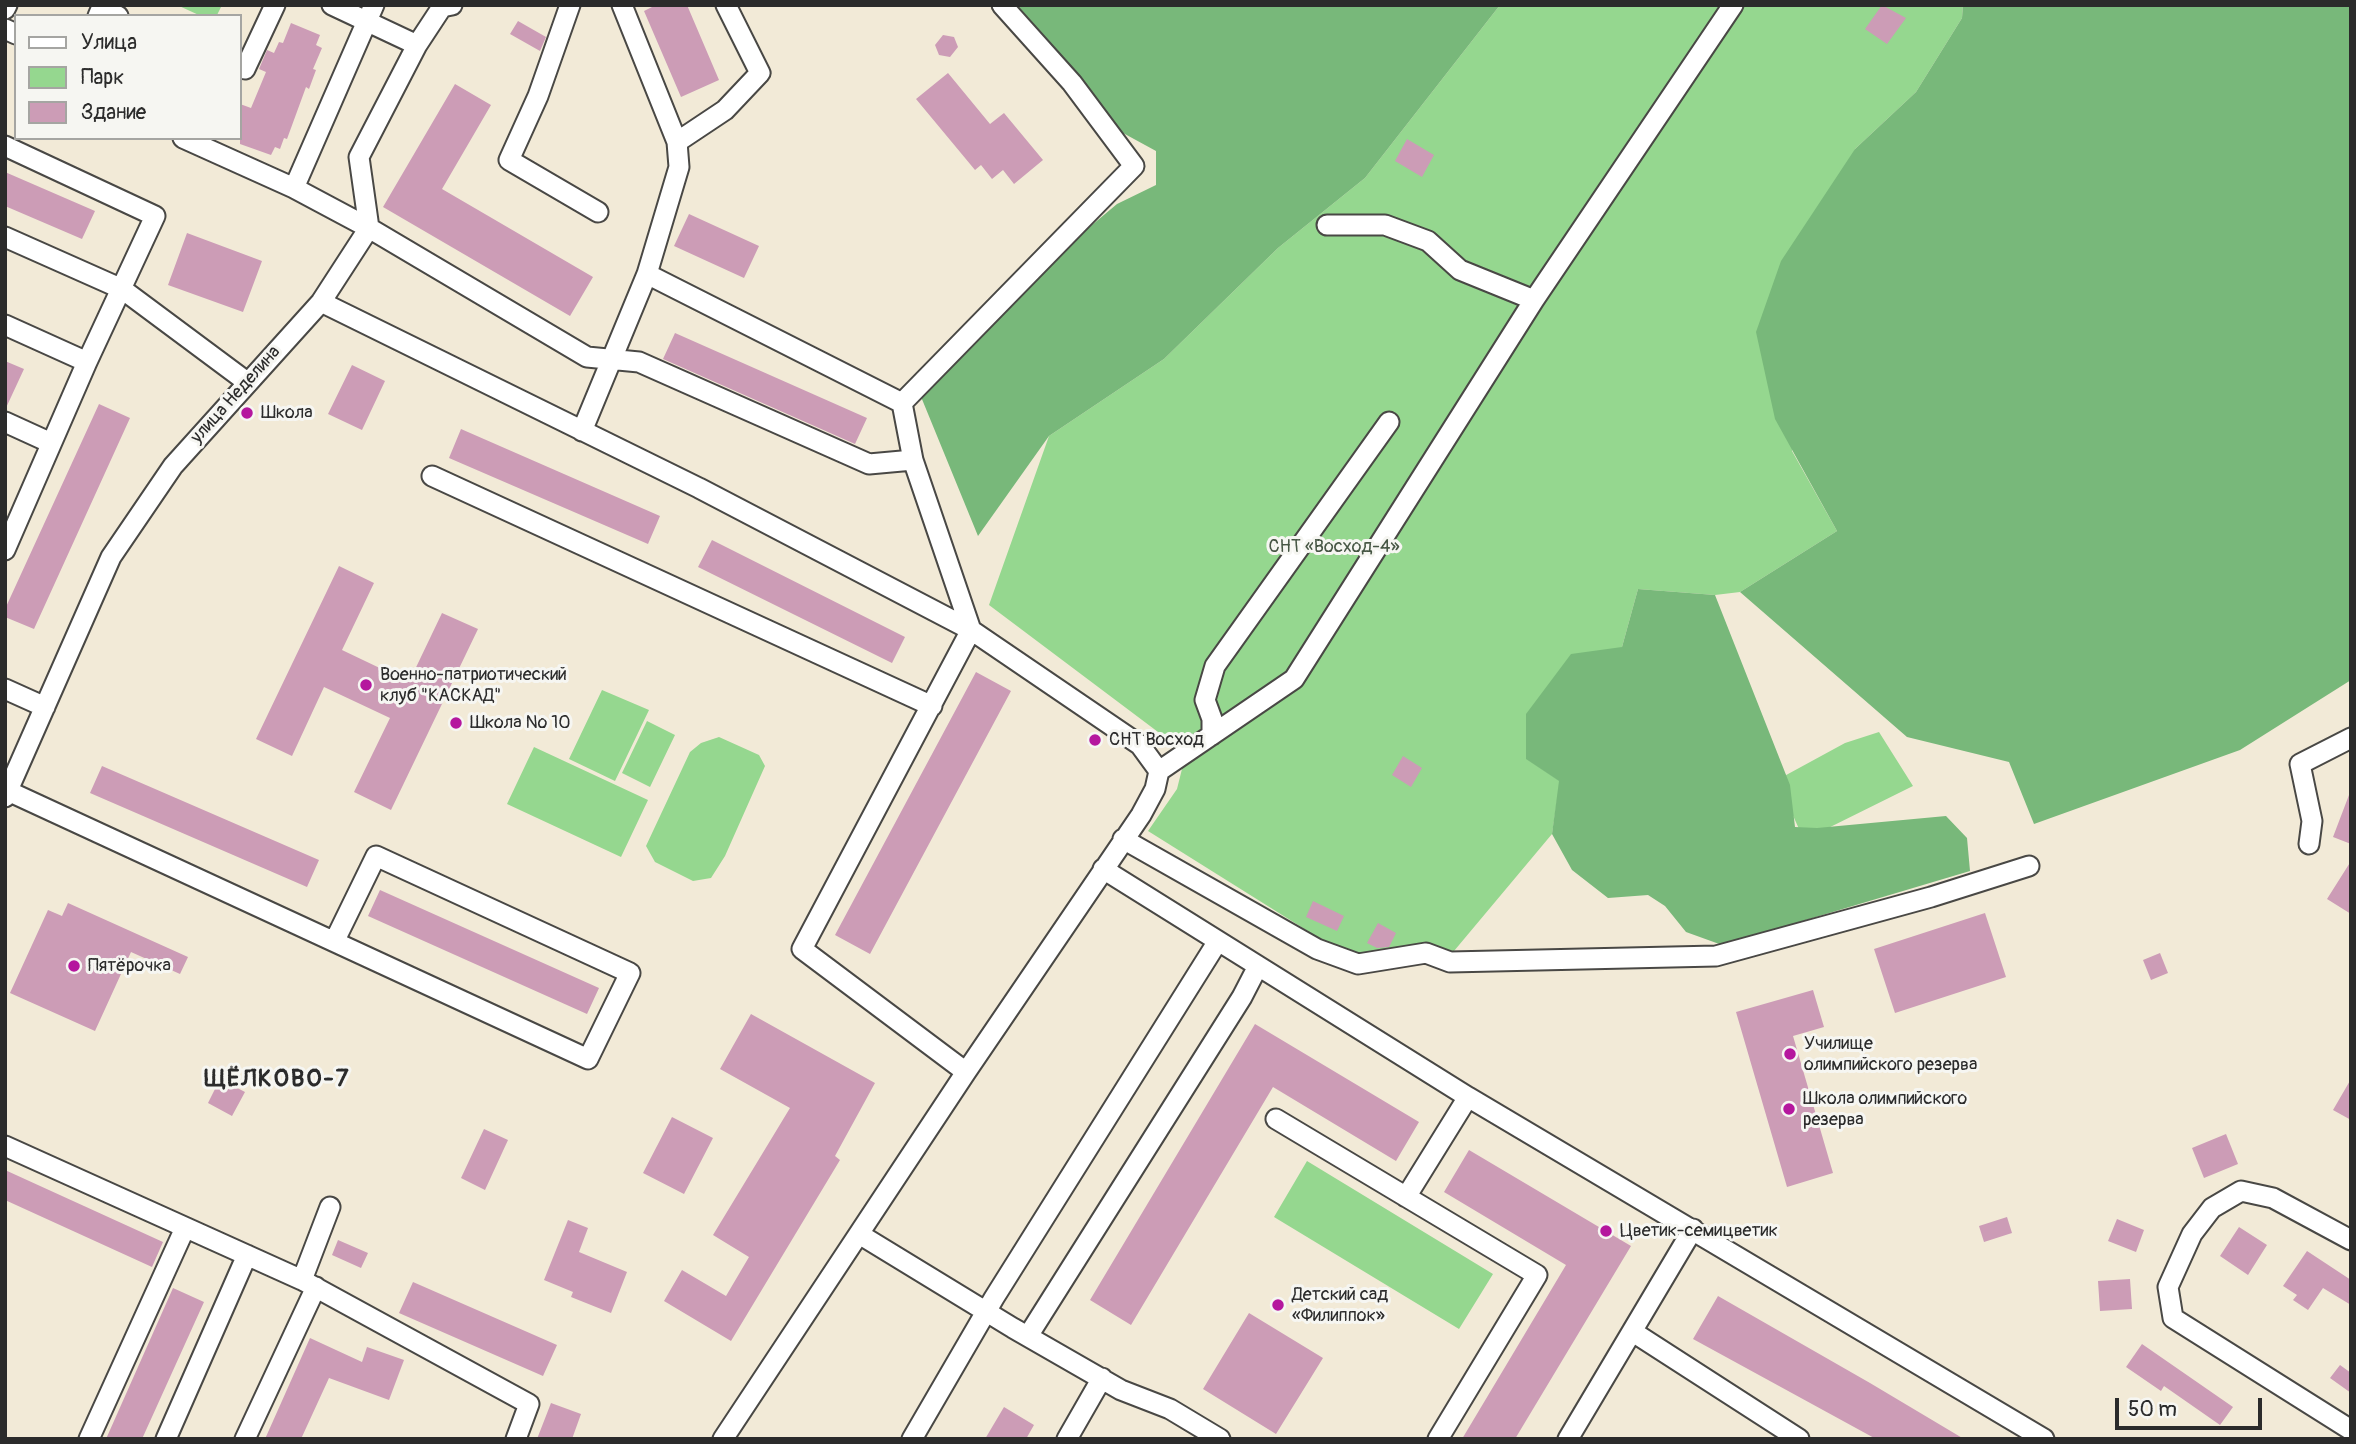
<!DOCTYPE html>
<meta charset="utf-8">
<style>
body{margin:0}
#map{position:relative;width:2356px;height:1444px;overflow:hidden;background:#f2ead7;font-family:Pangolin,sans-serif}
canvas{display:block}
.frame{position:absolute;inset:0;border:7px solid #2b2b2b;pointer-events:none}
.legend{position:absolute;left:14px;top:14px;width:228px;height:126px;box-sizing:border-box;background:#f6f6f2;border:2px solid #a5a5a2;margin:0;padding:9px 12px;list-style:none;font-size:21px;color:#2b2b2b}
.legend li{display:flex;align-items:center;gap:14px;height:35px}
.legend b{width:35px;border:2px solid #a5a5a2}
.scale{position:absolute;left:2115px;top:1398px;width:147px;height:32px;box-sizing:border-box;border:4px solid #2b2b2b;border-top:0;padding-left:9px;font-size:21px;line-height:24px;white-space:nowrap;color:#2b2b2b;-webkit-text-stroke:5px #f6f6f2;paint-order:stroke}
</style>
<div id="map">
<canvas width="2356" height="1444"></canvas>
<div class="frame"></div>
<ul class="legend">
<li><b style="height:9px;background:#fff"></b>Улица</li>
<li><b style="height:19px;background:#95d78f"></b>Парк</li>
<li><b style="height:19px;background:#cc9cb6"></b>Здание</li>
</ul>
<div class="scale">50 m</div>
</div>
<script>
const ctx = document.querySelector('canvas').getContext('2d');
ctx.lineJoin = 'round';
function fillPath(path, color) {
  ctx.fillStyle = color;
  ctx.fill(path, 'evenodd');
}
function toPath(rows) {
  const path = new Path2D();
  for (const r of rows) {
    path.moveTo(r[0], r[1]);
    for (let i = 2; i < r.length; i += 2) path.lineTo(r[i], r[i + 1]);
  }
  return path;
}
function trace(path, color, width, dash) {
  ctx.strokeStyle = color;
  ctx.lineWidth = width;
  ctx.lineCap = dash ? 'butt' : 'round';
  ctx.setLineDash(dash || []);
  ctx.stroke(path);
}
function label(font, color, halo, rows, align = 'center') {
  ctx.font = font + ' Pangolin,sans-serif';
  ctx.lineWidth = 6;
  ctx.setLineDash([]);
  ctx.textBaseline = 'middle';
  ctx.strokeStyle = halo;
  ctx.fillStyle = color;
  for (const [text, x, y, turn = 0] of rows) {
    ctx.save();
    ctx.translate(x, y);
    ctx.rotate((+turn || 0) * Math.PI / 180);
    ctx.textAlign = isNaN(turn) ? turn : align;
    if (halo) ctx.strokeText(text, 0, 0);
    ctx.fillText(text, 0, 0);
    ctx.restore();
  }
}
fillPath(toPath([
 [177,5,222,5,217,15,201,16],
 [1500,5,1963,5,1962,18,1916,92,1855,149,1792,451,1837,531,1740,592,1715,595,1638,589,1622,647,1526,758,1560,781,1552,834,1454,951,1375,956,1338,950,1148,831,1177,789,1186,753,989,605,1049,436,1164,359,1278,248,1365,178],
 [602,690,649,710,615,781,569,759],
 [647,721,675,735,650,787,622,773],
 [1879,732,1913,786,1804,840,1777,780,1845,743],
 [719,737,759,755,765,766,725,856,711,878,693,881,655,862,646,846,690,752,701,743],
 [534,747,648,800,621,857,507,804],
 [1307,1161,1493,1274,1459,1329,1274,1217]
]), '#95d78f');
fillPath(toPath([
 [1005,5,1500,5,1365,178,1278,248,1164,359,1049,436,978,536,917,387,1024,282,1117,204,1156,185,1156,151,1123,133,1079,79],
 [1963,5,2351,5,2351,680,2240,750,2034,824,2009,762,1907,737,1740,592,1837,531,1775,419,1756,332,1781,261,1855,149,1916,92,1962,18],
 [1638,589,1715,595,1790,785,1795,827,1817,828,1946,816,1967,838,1970,871,1722,945,1686,932,1665,906,1648,895,1608,898,1572,870,1552,834,1559,781,1526,759,1526,714,1571,654,1622,647]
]), '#78b87a');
fillPath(toPath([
 [656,5,687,5,719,80,681,97,644,11],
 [1882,5,1906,18,1887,44,1865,29],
 [518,21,546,37,540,51,510,34],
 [291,23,320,35,316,45,322,48,313,69,316,70,309,89,306,87,287,139,284,138,280,149,275,147,271,155,240,144,240,104,251,108,266,72,259,69,267,50,274,53,279,42,283,43],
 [943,35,954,37,958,47,950,57,939,55,935,45],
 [948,73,990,124,1004,113,1043,160,1014,184,1003,170,992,179,981,165,975,170,916,99],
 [455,84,491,105,442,189,593,277,570,316,383,207],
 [1407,139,1434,155,1422,177,1395,161],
 [5,172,95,211,82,239,5,206],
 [689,214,759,246,744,278,674,246],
 [187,233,262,261,243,312,168,285],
 [675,333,867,418,855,444,663,359],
 [5,361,24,369,5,410],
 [352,365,385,381,362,430,328,414],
 [99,404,130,418,34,629,5,617,5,609],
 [461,429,660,516,648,544,449,458],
 [712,540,905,637,892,663,698,567],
 [339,566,374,583,342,650,409,682,442,613,478,629,391,810,354,792,390,718,324,687,292,756,256,739],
 [976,672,1011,691,870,954,835,935],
 [1403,756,1422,768,1411,787,1392,775],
 [102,766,319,860,307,887,90,793],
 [2349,795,2351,796,2351,844,2333,837],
 [2351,861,2351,914,2327,899],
 [380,890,599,988,587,1014,368,916],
 [1313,901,1344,916,1337,931,1306,917],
 [68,903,188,957,180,974,131,952,95,1031,10,993,48,910,62,916],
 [1985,913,2006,977,1895,1013,1874,949],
 [1378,923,1396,933,1389,947,1377,948,1367,943],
 [2160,953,2168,973,2151,980,2143,960],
 [1813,990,1824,1027,1793,1036,1833,1173,1787,1187,1736,1012],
 [751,1014,875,1083,835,1156,840,1160,731,1341,664,1301,682,1270,726,1296,749,1257,713,1235,790,1108,720,1069],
 [1255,1024,1419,1122,1396,1161,1273,1087,1131,1325,1090,1300],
 [220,1079,245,1092,232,1116,208,1103],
 [2351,1079,2351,1120,2333,1110],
 [672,1117,713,1138,684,1194,643,1173],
 [484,1129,508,1140,485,1190,461,1178],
 [2226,1134,2238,1164,2204,1178,2192,1148],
 [1469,1150,1631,1246,1515,1439,1462,1439,1566,1265,1444,1192],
 [5,1170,163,1242,152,1267,5,1200],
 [2007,1217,2012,1233,1984,1242,1979,1226],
 [2117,1219,2144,1230,2136,1252,2108,1241],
 [568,1220,588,1228,579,1252,627,1272,611,1313,571,1297,573,1292,544,1280],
 [2239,1227,2267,1245,2248,1275,2220,1256],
 [338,1240,368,1253,361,1268,332,1255],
 [2307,1251,2351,1280,2351,1305,2323,1288,2308,1310,2293,1300,2297,1295,2283,1286],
 [2130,1279,2132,1309,2100,1311,2098,1281],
 [413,1282,557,1345,543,1376,399,1313],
 [173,1288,204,1302,142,1439,106,1439],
 [1718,1296,1870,1383,1964,1439,1876,1439,1693,1339],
 [1249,1313,1323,1358,1276,1434,1203,1389],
 [310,1338,362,1362,367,1347,404,1360,389,1400,329,1378,301,1439,265,1439],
 [2142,1344,2233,1407,2220,1425,2164,1386,2161,1391,2126,1367],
 [2340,1365,2351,1373,2351,1393,2330,1378],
 [551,1403,581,1414,572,1439,537,1439],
 [1004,1407,1034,1425,1026,1439,985,1439]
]), '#cc9cb6');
const minor = toPath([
 [332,5,417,45],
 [570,5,538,96,509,160,598,212],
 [5,9,7,5],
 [98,16,101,9,118,16],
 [5,29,16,34],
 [240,66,245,69,275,5],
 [183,138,294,188,369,228,587,357,639,362,869,464,913,460],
 [677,142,725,110,760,73,726,5],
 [5,146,155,216,87,362,5,550],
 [294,188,374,5],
 [1327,225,1385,225,1428,241,1460,270,1534,300],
 [5,237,122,289,247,382],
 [647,274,902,403],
 [321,302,699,488,971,630,1140,745,1159,771,1155,789,1141,815,966,1072,723,1439],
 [5,325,87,362],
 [902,403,913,460,971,630,802,949,966,1072],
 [902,403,1134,166,1072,83,1002,5],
 [5,422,51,443],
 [582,431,647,274,679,167,677,142,622,5],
 [432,476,932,706],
 [5,689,45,707],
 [1212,735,1212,719,1205,700,1215,666,1389,422],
 [1159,771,1294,679,1534,300,1733,5],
 [8,791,588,1059,630,973,376,856,335,940],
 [5,797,111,557,173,466,321,302,369,228,359,157,417,45,442,7,452,5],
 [1123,839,1317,949,1358,964,1426,953,1450,962,1716,956,1931,897,2029,866],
 [2309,844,2312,821,2300,764,2351,738],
 [1103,869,1468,1097,2044,1439],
 [1276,1119,1537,1275,1438,1439],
 [5,1146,302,1280,529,1404,516,1439],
 [1406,1197,1468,1097],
 [859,1234,1013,1328,1121,1390,1170,1409,1220,1439],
 [2351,1240,2273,1198,2241,1191,2212,1208,2192,1234,2168,1287,2173,1318,2351,1430],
 [302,1280,330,1207],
 [1633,1332,1799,1439],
 [1028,1336,1242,997,1258,966],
 [89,1439,185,1228],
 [166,1439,247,1255],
 [245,1439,316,1287],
 [912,1439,994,1298,1218,941],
 [1067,1439,1102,1378],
 [1568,1439,1693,1229]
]);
trace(minor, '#494845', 23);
trace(minor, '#fff', 19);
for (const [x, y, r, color] of [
 [247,413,7,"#b5179e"],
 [366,685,7,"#b5179e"],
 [456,723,7,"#b5179e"],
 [1095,740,7,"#b5179e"],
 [74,966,7,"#b5179e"],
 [1790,1054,7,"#b5179e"],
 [1789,1109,7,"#b5179e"],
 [1606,1231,7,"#b5179e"],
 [1278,1305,7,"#b5179e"]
]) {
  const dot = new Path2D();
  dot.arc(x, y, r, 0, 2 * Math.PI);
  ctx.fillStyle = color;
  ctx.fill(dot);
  trace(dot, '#f6f6f2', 2.5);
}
label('18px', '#2b2b2b', '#f6f6f2', [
 ["улица Неделина",236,395,-48]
]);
label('18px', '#2b2b2b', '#f6f6f2', [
 ["Школа",261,413],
 ["Военно-патриотический",380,675],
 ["клуб \"КАСКАД\"",380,696],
 ["Школа № 10",470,723],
 ["СНТ Восход",1109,740],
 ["Пятёрочка",88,966],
 ["Училище",1804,1044],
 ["олимпийского резерва",1804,1065],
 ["Школа олимпийского",1803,1099],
 ["резерва",1803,1120],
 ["Цветик-семицветик",1620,1231],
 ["Детский сад",1292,1295],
 ["«Филиппок»",1292,1316]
], 'left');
label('18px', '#465644', '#f6f6f2', [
 ["СНТ «Восход-4»",1334,547]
]);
ctx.letterSpacing = '2px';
label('bold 24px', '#2b2b2b', '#f6f6f2', [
 ["ЩЁЛКОВО-7",277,1080]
]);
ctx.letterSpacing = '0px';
</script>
